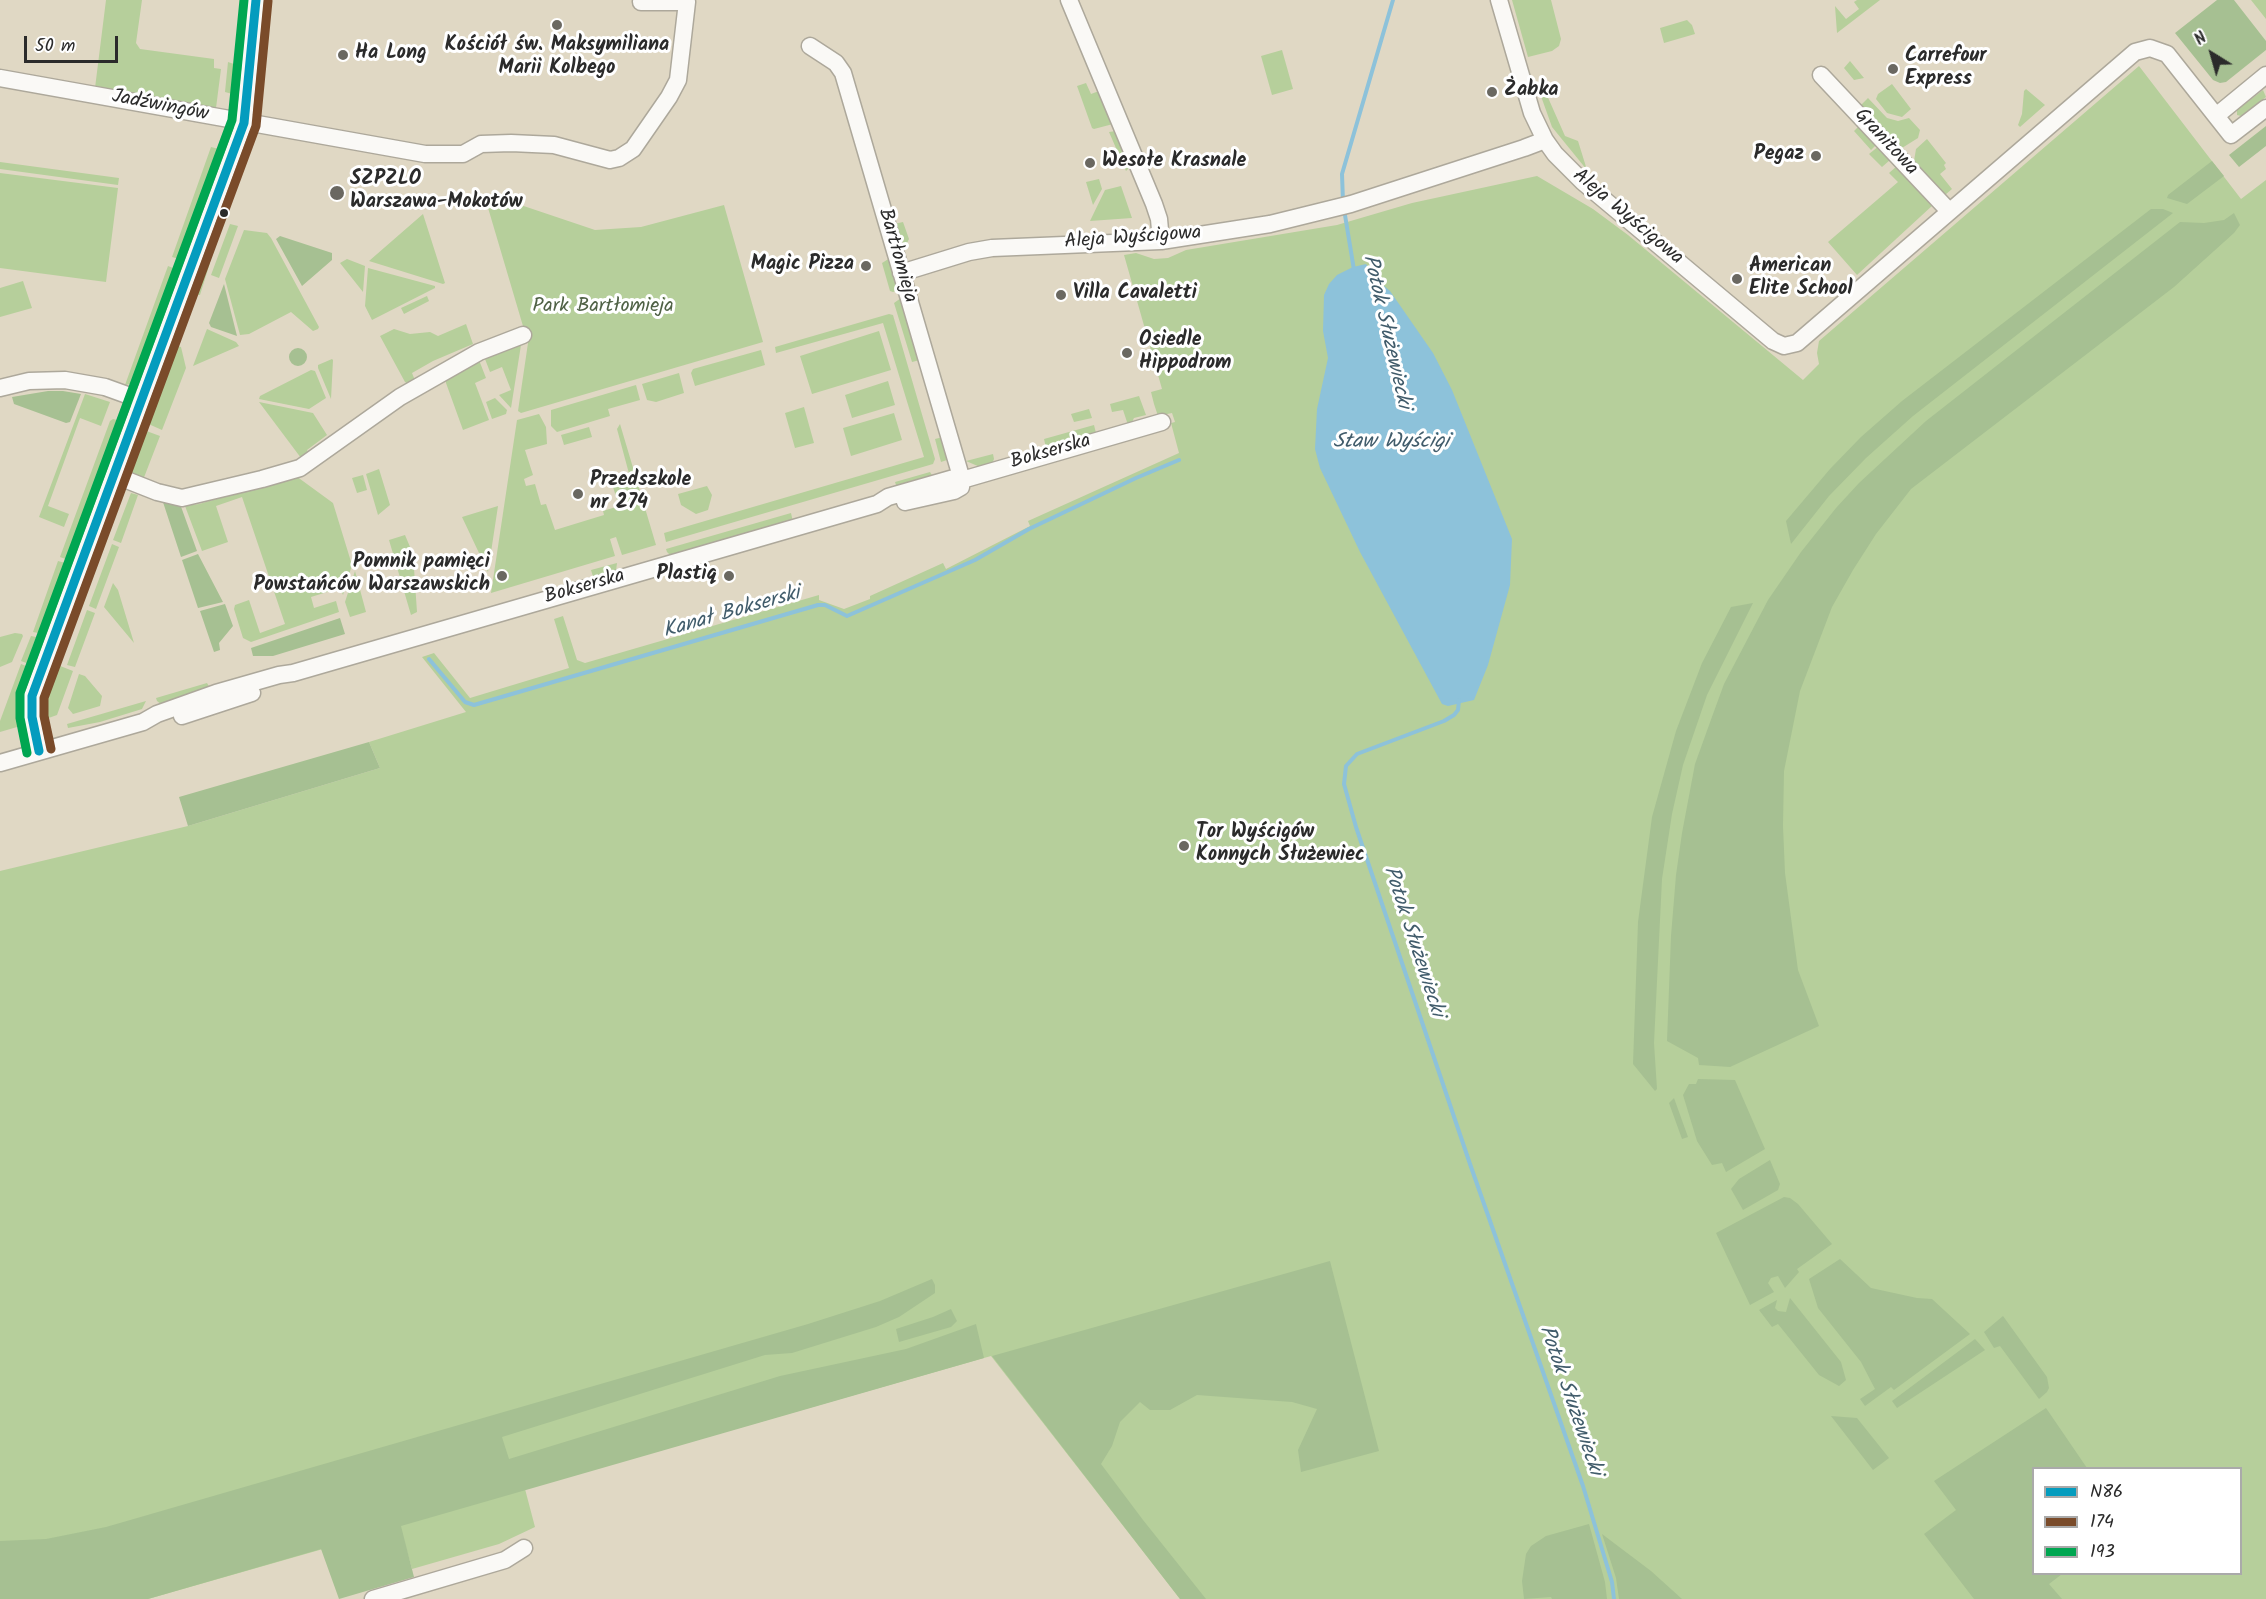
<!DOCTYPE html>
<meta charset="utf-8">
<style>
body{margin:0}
#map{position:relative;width:2266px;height:1599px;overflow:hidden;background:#e0d8c4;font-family:Kalam,sans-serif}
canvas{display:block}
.legend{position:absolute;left:2032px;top:1467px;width:210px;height:108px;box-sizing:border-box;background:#fff;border:2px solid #aaa;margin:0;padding:8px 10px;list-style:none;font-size:18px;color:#2b2b2b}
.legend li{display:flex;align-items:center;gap:12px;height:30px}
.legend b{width:30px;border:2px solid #aaa}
.north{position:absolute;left:2182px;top:24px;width:60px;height:60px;-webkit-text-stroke:4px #fff;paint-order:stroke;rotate:323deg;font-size:16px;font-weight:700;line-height:24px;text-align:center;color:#2b2b2b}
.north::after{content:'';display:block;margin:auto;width:21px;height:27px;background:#2b2b2b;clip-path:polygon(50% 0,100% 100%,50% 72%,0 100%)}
.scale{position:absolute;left:24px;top:36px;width:94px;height:27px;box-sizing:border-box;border:3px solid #2b2b2b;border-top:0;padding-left:8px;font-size:18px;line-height:21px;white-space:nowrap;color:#2b2b2b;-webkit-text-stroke:4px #fff;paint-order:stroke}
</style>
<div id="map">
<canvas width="2266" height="1599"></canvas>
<ul class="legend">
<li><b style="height:8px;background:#049cbe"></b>N86</li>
<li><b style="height:8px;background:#7a4b2a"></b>174</li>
<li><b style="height:8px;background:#00a651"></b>193</li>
</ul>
<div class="north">N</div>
<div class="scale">50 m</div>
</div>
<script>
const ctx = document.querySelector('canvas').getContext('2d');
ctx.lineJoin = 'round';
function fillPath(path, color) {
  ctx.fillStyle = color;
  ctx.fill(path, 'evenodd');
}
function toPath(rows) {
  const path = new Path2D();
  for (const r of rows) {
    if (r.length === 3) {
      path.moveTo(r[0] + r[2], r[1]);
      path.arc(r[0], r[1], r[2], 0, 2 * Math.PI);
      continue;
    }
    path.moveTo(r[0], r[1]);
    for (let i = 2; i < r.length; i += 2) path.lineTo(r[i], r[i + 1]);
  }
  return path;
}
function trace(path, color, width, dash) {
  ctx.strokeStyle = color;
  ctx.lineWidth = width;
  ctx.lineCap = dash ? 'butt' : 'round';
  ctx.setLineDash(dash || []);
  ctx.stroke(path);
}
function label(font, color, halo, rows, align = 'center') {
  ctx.font = font + ' Kalam,sans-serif';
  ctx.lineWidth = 6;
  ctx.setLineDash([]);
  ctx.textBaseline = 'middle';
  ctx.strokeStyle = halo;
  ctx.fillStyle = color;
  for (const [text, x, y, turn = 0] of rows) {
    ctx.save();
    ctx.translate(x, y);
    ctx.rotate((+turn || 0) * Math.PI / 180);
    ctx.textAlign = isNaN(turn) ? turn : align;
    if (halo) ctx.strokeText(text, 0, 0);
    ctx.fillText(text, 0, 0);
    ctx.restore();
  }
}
fillPath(toPath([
 [106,0,142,0,136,43,140,49,214,59,214,68,221,69,216,108,95,88],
 [1512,0,1551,0,1561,39,1559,46,1552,51,1528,57],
 [1857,0,1880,0,1837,33,1835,6,1846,19,1859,9,1854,2],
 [2251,0,2266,0,2266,19],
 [1687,20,1692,25,1695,34,1664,43,1660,28],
 [1282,50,1293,89,1272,95,1261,56],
 [1850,61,1864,78,1854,80,1844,68],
 [228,62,237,65,238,69,236,95,225,92],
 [2139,66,2241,199,2266,180,2266,1599,1180,1599,991,1356,525,1489,535,1527,499,1544,412,1569,400,1527,148,1599,0,1599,0,871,188,826,380,768,369,742,466,712,422,657,434,653,470,698,569,668,554,619,563,616,577,660,585,663,819,595,819,600,844,609,870,599,870,596,943,563,946,569,1030,526,1028,521,1179,453,1171,423,1175,422,1172,413,1158,416,1154,404,1151,392,1162,389,1124,255,1136,253,1154,259,1168,258,1186,250,1337,225,1412,203,1537,176,1593,209,1628,235,1803,380,1819,364,1817,353,1819,341],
 [2034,1468,2240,1468,2240,1574,2034,1574],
 [1086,83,1091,94,1099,91,1113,124,1094,129,1092,128,1077,86],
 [1542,84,1565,136,1578,141,1587,170,1552,127,1537,85],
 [1892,84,1911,109,1902,117,1887,113,1876,99,1878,94],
 [2026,89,2045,105,2020,127,2018,125,2022,114,2024,91],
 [2263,90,2266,97,2241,116,2237,115,2237,110],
 [1868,98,1887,118,1898,121,1909,118,1920,130,1918,138,1902,148,1861,105],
 [1860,125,1877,144,1871,150,1854,131],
 [1116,131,1130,167,1126,171,1109,132],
 [1927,139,1946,163,1944,165,1946,169,1940,174,1952,189,1945,195,1914,161,1916,149],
 [1879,146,1890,160,1882,167,1869,154],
 [211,147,223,150,183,260,172,257],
 [0,162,119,178,118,185,0,169],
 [1897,166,1933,205,1857,275,1828,242,1898,182,1889,173],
 [0,173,118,188,106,282,0,268],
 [1099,179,1102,189,1093,205,1086,182],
 [1121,186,1132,218,1090,221,1105,190],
 [488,194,595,230,641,227,724,205,763,342,521,413,518,411,528,343,486,201],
 [423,214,445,283,443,284,369,261],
 [903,222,909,239,906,245,900,247,894,224],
 [230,224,238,226,219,278,211,275],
 [244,230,267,233,271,238,319,327,318,329,313,331,291,312,249,334,240,335,225,279],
 [890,258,899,290,893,292,890,291,882,263],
 [347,259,365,266,363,292,340,263],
 [206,262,210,263,200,295,190,294],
 [168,266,178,270,139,377,131,384,125,385],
 [368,268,435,286,435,288,372,320,365,306],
 [23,281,32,308,0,317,0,288],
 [427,296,429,301,404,314,401,308],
 [901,298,920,360,912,362,894,303],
 [889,314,893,315,935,459,933,464,666,542,664,533,924,457,883,323,776,353,775,347],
 [466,324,473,344,433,361,412,373,416,383,410,385,405,382,380,336,394,329,410,334,430,332,438,336],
 [207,329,236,342,239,346,193,366],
 [879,331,891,370,812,394,800,356],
 [172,344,181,347,186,368,162,430,144,422],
 [521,345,511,408,499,395,511,390,502,367,490,372,485,359],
 [761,350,765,365,695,386,691,373,693,369],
 [332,359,333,360,331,399,318,368,318,365],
 [479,360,486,378,475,383,489,420,463,430,446,383,446,378],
 [311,370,315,371,326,398,309,409,259,399,260,396],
 [679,373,684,393,656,402,647,400,642,384],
 [888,381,895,405,852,418,845,395],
 [636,385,640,400,608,409,610,416,557,432,551,426,551,410],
 [85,394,110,402,101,426,80,418,48,506,69,514,64,527,39,517],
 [1139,396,1146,415,1134,418,1131,424,1128,425,1123,410,1112,412,1110,404],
 [495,398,507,410,506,414,492,419,486,402],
 [259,402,313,413,327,435,307,450,310,455,301,458],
 [804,407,814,443,795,448,785,413],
 [1089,409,1092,418,1074,422,1071,414],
 [894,413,902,440,851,456,843,428],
 [539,414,546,427,547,444,525,450,533,475,524,479,526,486,535,484,541,505,546,504,555,530,604,515,603,511,619,506,613,487,631,481,617,429,620,424,656,545,622,555,616,537,610,539,615,556,491,593,517,420],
 [113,419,121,421,121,423,71,561,60,557,110,421],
 [1094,425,1096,433,1046,448,1044,439],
 [589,427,592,437,564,445,561,435],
 [141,429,160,436,143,480,124,473],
 [943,437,950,459,941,462,935,439],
 [993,454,994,459,992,464,980,467,966,461],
 [379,469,390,505,378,515,366,474],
 [930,472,935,480,898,491,895,482],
 [363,475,367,490,357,493,352,478],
 [296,476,333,503,352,565,343,595,340,588,311,597,314,608,336,601,339,612,251,642,243,638,234,609,235,605,249,600,260,633,285,624,242,497,216,506,228,542,202,551,185,506,199,504],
 [707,486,712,495,708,510,696,514,681,505,678,494],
 [131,493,138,495,121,543,113,540],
 [498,506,488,572,462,517],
 [791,513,793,522,671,556,667,552,666,549],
 [405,535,413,554,417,612,411,615,389,540],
 [112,544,119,547,96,609,89,606],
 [58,561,69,564,44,634,33,632],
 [617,563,616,571,594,580,591,570],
 [355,571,366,612,350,617,345,602],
 [113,583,118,590,134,643,104,607],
 [87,610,95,613,75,667,67,665],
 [15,633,22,634,23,636,12,662,0,667,0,637],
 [31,636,36,637,32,648,38,650,32,665,21,661],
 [21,664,31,668,21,700,24,725,0,732,0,721],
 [55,664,73,671,57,715,43,720,42,698],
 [79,674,85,676,102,696,100,706,73,714,68,708],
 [207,683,211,690,162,705,157,701,156,698],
 [146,701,142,709,100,722,68,728,67,724]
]), '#b6cf9b');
fillPath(toPath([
 [2217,0,2234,0,2266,41,2266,50,2226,82,2220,83,2213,80,2175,33],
 [2266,126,2266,146,2239,167,2229,155],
 [2212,161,2224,176,2187,204,2167,198,2168,195],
 [2151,209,2163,209,2173,213,1913,416,1866,458,1829,496,1791,544,1786,521,1830,469,1861,437,1902,401],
 [2234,213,2240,225,2234,233,2174,287,1911,489,1876,534,1853,570,1832,607,1800,691,1784,771,1783,826,1785,873,1798,970,1819,1026,1730,1067,1699,1065,1698,1058,1667,1041,1671,936,1676,875,1682,833,1695,764,1713,714,1724,684,1768,600,1801,552,1836,508,1859,483,1926,421,2180,222,2204,223,2224,220],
 [280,236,332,253,332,260,302,286,276,239],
 [224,284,237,336,211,327,209,323],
 [298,357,9],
 [48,391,63,391,81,394,70,422,66,423,14,404,12,397],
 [161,496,179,501,197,551,181,557],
 [198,554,223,602,198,608,182,560],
 [1753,603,1707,695,1683,765,1672,814,1662,879,1654,1043,1657,1089,1655,1091,1633,1064,1638,922,1652,817,1676,731,1702,663,1731,607],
 [225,604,233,626,219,643,220,650,214,652,200,611],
 [340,618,345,634,273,656,253,656,251,648],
 [369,742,380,768,188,826,179,797],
 [1698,1079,1735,1080,1765,1149,1726,1172,1722,1163,1712,1165,1697,1141,1683,1095,1689,1084,1696,1084],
 [1674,1098,1688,1137,1682,1139,1669,1103],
 [1770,1160,1780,1184,1778,1190,1743,1210,1731,1189,1739,1179],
 [1784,1197,1790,1198,1798,1204,1832,1244,1797,1269,1799,1272,1785,1288,1778,1276,1771,1278,1768,1283,1774,1292,1750,1305,1716,1233],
 [1840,1259,1871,1288,1917,1298,1932,1299,1970,1334,1894,1390,1891,1387,1865,1406,1860,1399,1875,1389,1861,1362,1818,1308,1809,1279],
 [1330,1261,1379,1451,1301,1472,1298,1450,1317,1409,1292,1402,1197,1395,1170,1410,1150,1410,1140,1402,1120,1422,1112,1446,1101,1464,1143,1520,1206,1599,1180,1599,992,1356],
 [932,1279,935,1285,935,1293,899,1317,876,1327,792,1353,765,1355,502,1437,509,1459,780,1376,906,1349,976,1324,984,1358,401,1526,414,1577,339,1599,321,1549,148,1599,0,1599,0,1541,46,1539,106,1527,808,1324,880,1301],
 [1790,1298,1841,1362,1846,1380,1839,1386,1819,1375,1778,1324,1772,1327,1759,1310,1777,1300,1775,1308,1778,1311,1786,1312],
 [951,1309,957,1321,951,1327,899,1342,896,1329,933,1317],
 [2003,1316,2047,1377,2049,1388,2047,1392,2039,1399,2000,1346,1994,1348,1984,1332],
 [1975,1339,1985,1350,1897,1408,1892,1401],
 [2046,1408,2087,1468,2034,1468,2034,1574,2062,1574,2049,1584,2062,1599,1974,1599,1924,1534,1956,1510,1934,1481],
 [1831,1416,1857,1418,1889,1458,1873,1470],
 [1589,1524,1605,1582,1607,1599,1552,1599,1551,1597,1524,1599,1522,1581,1526,1554,1531,1546,1546,1536],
 [1602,1534,1651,1571,1682,1599,1619,1599,1616,1578]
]), '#a6c092');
fillPath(toPath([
 [1366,264,1376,279,1390,291,1433,353,1452,390,1512,539,1510,585,1488,665,1474,700,1448,706,1442,704,1360,552,1320,468,1315,449,1317,409,1328,358,1323,331,1324,295,1329,284,1337,275,1353,267]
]), '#8dc2da');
trace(toPath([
 [1343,202,1342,174,1393,0],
 [1344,209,1354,270],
 [429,659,465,702,474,705,818,605,825,605,847,616,975,560,1029,529,1136,478,1179,460],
 [1459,700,1458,710,1454,715,1444,721,1357,754,1346,766,1344,784,1356,827,1470,1164,1583,1486,1612,1582,1614,1599]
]), '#8dc2da', 4);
const minor = toPath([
 [1069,0,1154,204,1159,219,1161,241],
 [1499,0,1532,113,1545,140,1555,154,1583,182,1773,341,1784,346,1797,343,2135,52,2150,48,2167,54,2231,135,2266,108],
 [810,46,836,63,843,73,962,480,961,487,954,491,905,502],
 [1821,75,1949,211],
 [0,78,425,154,463,154,481,144,511,143,554,145,610,160,619,158,633,149,669,97,678,80,687,2,641,2],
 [2216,116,2266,75],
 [901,273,969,252,992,248,1161,241,1270,224,1351,204,1524,148,1545,140],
 [0,388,29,381,65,380,105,387,141,400],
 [114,475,157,492,182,498,262,479,300,468,400,397,479,352,523,335],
 [962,480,1162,422],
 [182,716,252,693],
 [39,751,32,717,32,696,244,123,256,0],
 [0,763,143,722,157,714,216,693,279,675,293,673,877,504,888,497,961,476],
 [373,1599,505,1560,524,1548]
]);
trace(minor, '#ada89b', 19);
trace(minor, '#faf9f6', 16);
trace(toPath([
 [39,751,32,717,32,696,244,123,256,0]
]), '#049cbe', 9);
trace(toPath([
 [51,749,44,716,44,698,256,126,268,1]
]), '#7a4b2a', 9);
trace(toPath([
 [27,753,20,718,20,693,232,120,244,0]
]), '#00a651', 9);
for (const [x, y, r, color] of [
 [557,25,6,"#6a6861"],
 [343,55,6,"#6a6861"],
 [1893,69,6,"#6a6861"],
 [1492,92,6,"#6a6861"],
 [1816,156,6,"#6a6861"],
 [1090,163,6,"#6a6861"],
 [337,193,8,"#6a6861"],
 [224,213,5,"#2b2b2b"],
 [866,266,6,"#6a6861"],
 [1737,279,6,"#6a6861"],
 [1061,295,6,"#6a6861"],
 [1127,353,6,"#6a6861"],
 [578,494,6,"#6a6861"],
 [502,576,6,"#6a6861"],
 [729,576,6,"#6a6861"],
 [1184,846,6,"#6a6861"]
]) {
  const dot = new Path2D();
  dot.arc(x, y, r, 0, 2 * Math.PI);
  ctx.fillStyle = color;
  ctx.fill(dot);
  trace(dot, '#fff', 2);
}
label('bold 20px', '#2b2b2b', '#fff', [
 ["Kościół św. Maksymiliana",557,47,"center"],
 ["Marii Kolbego",557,70,"center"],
 ["Ha Long",355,55],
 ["Carrefour",1905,58],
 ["Express",1905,81],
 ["Żabka",1504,92],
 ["Pegaz",1804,156,"right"],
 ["Wesołe Krasnale",1102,163],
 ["SZPZLO",350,181],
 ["Warszawa-Mokotów",350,204],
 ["Magic Pizza",854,266,"right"],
 ["American",1749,268],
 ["Elite School",1749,291],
 ["Villa Cavaletti",1073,295],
 ["Osiedle",1139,342],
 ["Hippodrom",1139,365],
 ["Przedszkole",590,482],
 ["nr 274",590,505],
 ["Pomnik pamięci",490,564,"right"],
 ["Powstańców Warszawskich",490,587,"right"],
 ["Plastiq",717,576,"right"],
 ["Tor Wyścigów",1196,834],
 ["Konnych Służewiec",1196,857]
], 'left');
label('20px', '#2b2b2b', '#fff', [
 ["Jadźwingów",160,107,11],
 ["Granitowa",1885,143,47],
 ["Aleja Wyścigowa",1627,218,40],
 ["Aleja Wyścigowa",1133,239,-4],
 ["Bartłomieja",896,256,74],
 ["Bokserska",1051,453,-16],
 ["Bokserska",585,588,-16]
]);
label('20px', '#506246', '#fff', [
 ["Park Bartłomieja",603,308]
]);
label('italic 21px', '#415c6b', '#fff', [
 ["Potok Służewiecki",1385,332,77],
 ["Staw Wyścigi",1391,443],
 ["Kanał Bokserski",732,614,-16],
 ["Potok Służewiecki",1412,942,72],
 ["Potok Służewiecki",1569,1401,71]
]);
</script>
